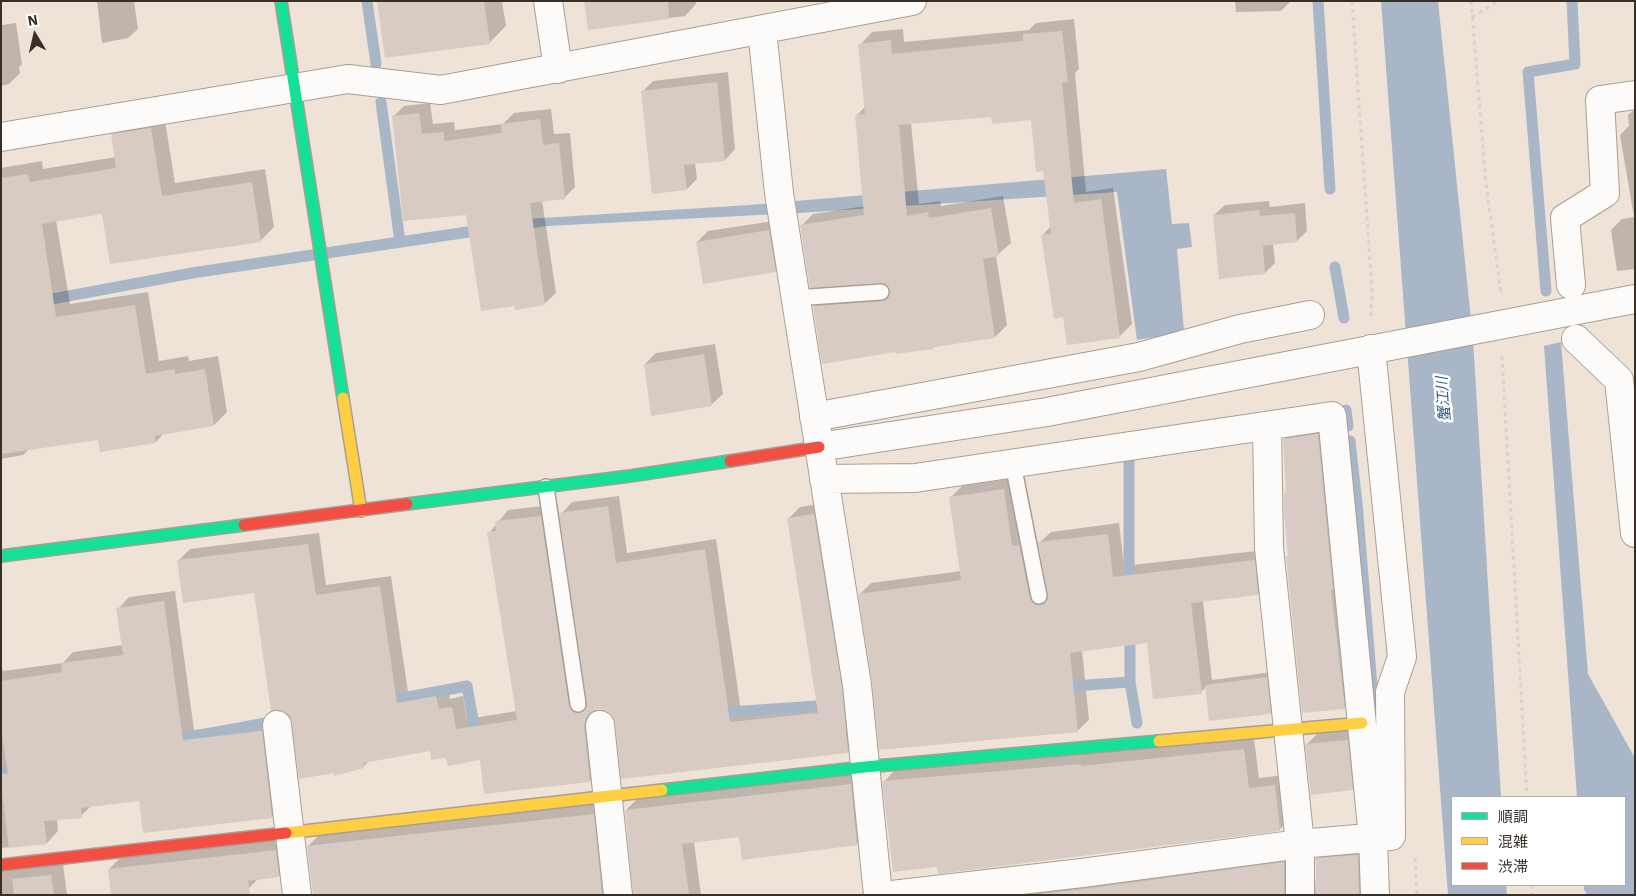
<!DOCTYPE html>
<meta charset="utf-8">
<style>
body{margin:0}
#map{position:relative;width:1636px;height:896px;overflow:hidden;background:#efe3d7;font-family:"IBM Plex Sans","Noto Sans JP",sans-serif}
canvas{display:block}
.frame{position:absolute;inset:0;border:2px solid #382f27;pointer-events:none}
.legend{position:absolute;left:1451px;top:796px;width:175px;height:90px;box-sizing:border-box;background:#fff;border:1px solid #afaca9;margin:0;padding:6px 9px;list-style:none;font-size:15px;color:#382f27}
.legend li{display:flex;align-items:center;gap:10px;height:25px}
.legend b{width:25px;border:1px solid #afaca9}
.north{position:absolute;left:10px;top:10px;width:50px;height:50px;-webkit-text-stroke:4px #fff;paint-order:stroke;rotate:351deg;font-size:14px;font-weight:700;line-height:20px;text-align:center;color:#382f27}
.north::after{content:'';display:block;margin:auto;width:18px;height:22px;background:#382f27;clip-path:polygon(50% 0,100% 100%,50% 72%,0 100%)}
</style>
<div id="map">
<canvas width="1636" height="896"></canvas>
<div class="frame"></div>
<ul class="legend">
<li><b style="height:6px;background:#16e098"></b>順調</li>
<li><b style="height:6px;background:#ffcf43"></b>混雑</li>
<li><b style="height:6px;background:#f24e42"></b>渋滞</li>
</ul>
<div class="north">N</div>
</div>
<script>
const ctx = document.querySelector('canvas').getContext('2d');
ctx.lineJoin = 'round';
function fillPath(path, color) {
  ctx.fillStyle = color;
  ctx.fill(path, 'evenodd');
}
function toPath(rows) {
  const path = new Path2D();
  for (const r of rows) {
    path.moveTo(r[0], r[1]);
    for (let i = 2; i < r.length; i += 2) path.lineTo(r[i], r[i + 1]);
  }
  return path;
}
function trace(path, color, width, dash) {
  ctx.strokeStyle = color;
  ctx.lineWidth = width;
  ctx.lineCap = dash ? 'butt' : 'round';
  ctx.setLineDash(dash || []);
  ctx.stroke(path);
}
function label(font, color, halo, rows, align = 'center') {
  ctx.font = font + ' "IBM Plex Sans","Noto Sans JP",sans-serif';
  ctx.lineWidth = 5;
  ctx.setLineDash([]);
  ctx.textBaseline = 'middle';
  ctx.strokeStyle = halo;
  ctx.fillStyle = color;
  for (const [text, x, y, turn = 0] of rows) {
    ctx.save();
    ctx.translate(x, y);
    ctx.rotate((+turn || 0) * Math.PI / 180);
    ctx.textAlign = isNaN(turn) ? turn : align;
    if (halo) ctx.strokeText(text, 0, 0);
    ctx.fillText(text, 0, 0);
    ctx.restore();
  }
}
fillPath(toPath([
 [1381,1,1438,1,1473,339,1501,797,1452,797,1452,885,1506,885,1507,895,1448,895],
 [1166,169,1172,224,1189,223,1192,247,1177,249,1184,332,1137,340,1117,192,798,213,547,226,196,278,1,314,1,303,194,267,510,220,750,205],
 [1561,342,1588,674,1635,758,1635,895,1588,895,1584,890,1584,885,1625,885,1625,797,1577,797,1544,346]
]), '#a9b6c8');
fillPath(toPath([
 [97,1,134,1,138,29,128,38,102,43],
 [380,1,502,1,506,26,489,43],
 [585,1,696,1,696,4,685,16,589,29],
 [1235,1,1291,1,1281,11,1236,12],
 [1,18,2,25,16,23,22,64,19,67,20,73,9,84,1,86],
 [1074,19,1079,69,1075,73,1086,192,1113,188,1132,324,1120,336,1068,343,1064,316,1042,236,1051,226,1044,170,1032,119,993,116,911,123,919,204,940,201,941,206,1003,196,1011,243,996,256,1007,325,995,337,897,353,896,351,814,307,826,294,891,290,886,283,801,226,813,214,865,206,856,116,865,107,860,45,872,32,903,29,904,42,1029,30,1036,23],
 [728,72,735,149,725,160,695,163,697,179,687,189,642,92,653,81],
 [430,103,433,124,454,122,455,130,503,124,514,113,551,109,554,134,570,133,575,187,564,198,542,200,556,293,544,304,516,305,468,213,393,117,404,106],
 [1635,109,1635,269,1617,271,1611,230,1622,219,1634,217,1620,135,1629,126,1628,115],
 [164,115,175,183,265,169,274,227,261,240,103,213,56,220,70,304,148,292,159,361,188,356,189,361,218,356,227,412,214,425,164,433,156,442,99,439,29,449,23,455,1,459,1,168,42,161,43,169,116,157,112,135,126,121],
 [1269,201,1270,207,1305,203,1307,231,1297,241,1273,244,1275,263,1265,273,1214,215,1225,205],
 [780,220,786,260,775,271,697,242,708,231],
 [715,344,723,394,711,405,645,364,656,353],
 [1328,424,1355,697,1344,708,1287,557,1290,554,1284,440,1295,429],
 [1015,478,1041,586,1050,596,1039,543,1051,532,1119,523,1124,566,1265,550,1269,583,1258,594,1203,601,1212,680,1272,672,1276,707,1270,713,1206,687,1201,692,1148,642,1082,650,1089,720,1077,731,874,682,860,594,871,583,961,571,951,497,962,486],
 [619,496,627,553,716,539,741,711,818,704,789,518,800,507,825,503,859,741,848,752,617,723,613,715,607,710,598,708,595,714,601,770,590,781,481,759,447,757,431,750,370,760,363,767,291,715,255,592,178,561,190,549,319,533,326,585,391,576,408,692,447,686,450,699,463,696,467,719,517,711,489,533,508,510,552,505,580,694,587,703,561,514,572,502],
 [175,591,194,730,273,720,283,806,272,817,140,799,92,805,81,816,57,819,58,831,47,843,1,848,1,665,3,671,63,663,73,652,123,645,118,609,129,597],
 [1359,729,1363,778,1352,789,1307,744,1318,733],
 [1254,739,1259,778,1285,775,1290,819,1279,830,884,782,894,771],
 [862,774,868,833,857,844,740,836,694,842,701,895,635,895,626,810,637,799],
 [604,803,606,895,314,895,308,846,319,835],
 [286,839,289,865,279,876,259,878,249,888,109,869,120,858],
 [1369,844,1371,895,1315,895,1317,859,1328,848],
 [1295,851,1301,895,972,895],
 [1,864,63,864,67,895,1,895]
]), '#0003');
trace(toPath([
 [367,1,376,64],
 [1318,1,1330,189],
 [381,102,400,242],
 [1335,267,1344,318],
 [1546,291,1528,72,1575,64,1572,1],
 [1346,410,1348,426],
 [1350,441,1357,503,1375,723],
 [1129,457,1129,590],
 [1130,631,1130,682,1137,723],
 [1059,687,1130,682],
 [382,702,467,686,475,731,485,730],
 [715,713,831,705],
 [168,741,304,716],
 [1,772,22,768]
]), '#a9b6c8', 11);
fillPath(toPath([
 [377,1,484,1,490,44,385,58],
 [584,1,668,1,669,19,588,30],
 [1062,31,1068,82,1062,83,1074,203,1101,199,1120,338,1067,345,1063,317,1054,319,1041,235,1051,234,1043,171,1036,172,1031,120,992,124,991,117,899,125,907,216,928,212,929,218,991,208,999,256,983,259,995,338,933,347,933,349,896,354,895,352,822,364,813,306,882,301,887,299,890,292,888,286,881,283,810,288,800,225,864,215,855,115,865,114,858,44,891,40,892,54,1023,41,1023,34],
 [717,82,725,161,684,165,687,190,652,194,641,91],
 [419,113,422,134,444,132,444,141,502,133,501,124,540,119,543,145,559,143,565,199,530,203,545,305,515,310,515,306,481,311,466,215,403,221,392,116],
 [151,128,162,196,252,182,261,242,110,264,102,214,42,224,56,317,135,305,146,374,175,369,175,374,205,369,214,426,155,436,156,443,100,452,98,440,1,454,1,178,28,174,30,182,116,168,111,134],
 [1259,210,1260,216,1295,213,1297,242,1263,246,1265,274,1219,279,1213,215],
 [769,230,776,272,703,284,696,242],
 [704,354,712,406,651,416,644,364],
 [1318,434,1333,590,1331,591,1345,709,1302,713,1286,556,1288,556,1284,513,1284,493,1286,493,1283,439],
 [1004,489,1012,546,1019,545,1030,598,1036,605,1045,603,1048,595,1038,542,1108,534,1113,577,1255,560,1258,595,1191,603,1202,694,1153,699,1147,643,1070,653,1078,732,879,750,872,683,858,594,961,580,949,497],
 [608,506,616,563,705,549,730,722,818,713,787,518,814,514,842,687,848,753,621,779,615,723,612,715,607,711,599,709,590,713,586,718,584,726,590,782,484,794,480,760,448,766,446,758,431,760,430,751,363,763,364,768,334,776,334,773,299,779,290,716,283,711,271,711,254,593,183,603,177,560,308,544,316,595,380,586,397,703,436,696,439,709,452,707,456,729,517,720,487,532,496,531,495,521,541,516,569,705,574,712,580,713,586,708,587,703,559,513],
 [164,601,183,740,262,731,272,818,143,833,139,801,81,808,82,818,44,821,47,844,9,848,1,784,1,774,8,774,1,728,1,681,62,672,61,663,123,655,116,608],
 [1267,677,1271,714,1209,721,1205,685],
 [1348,740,1353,790,1311,795,1305,744],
 [1244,749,1249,788,1275,785,1280,831,938,874,937,867,893,872,882,781,1081,764,1081,766],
 [851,784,857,845,742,860,739,837,682,844,689,895,633,895,625,810],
 [594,814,602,895,313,895,307,846],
 [276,850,279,877,248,881,250,895,111,895,108,869],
 [1358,855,1359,895,1316,895,1316,858],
 [1284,862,1284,895,1030,895,1084,889],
 [51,875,54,895,14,895,12,879]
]), '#d7cbc4');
const lane = toPath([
 [795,298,881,292],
 [1013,464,1039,596],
 [546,487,578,704]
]);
const street = toPath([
 [548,1,558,69],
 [762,30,779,193,857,685,878,895],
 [1,137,348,79,441,90,912,1],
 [1571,285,1565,218,1605,193,1600,100,1635,95],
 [1576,339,1619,380,1635,533],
 [814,417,1139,357,1240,329,1310,315],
 [1267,426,1269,548,1300,844,1300,895],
 [819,447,1047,412,1635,299],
 [824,479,915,478,1332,416,1373,838,1375,895],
 [277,725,297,895],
 [600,725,618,895],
 [892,895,1082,873,1300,844,1391,836,1390,692,1402,657,1371,349]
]);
const fast = toPath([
 [281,1,343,398],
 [407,504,630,476,730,461],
 [1,556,244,525],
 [662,790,865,767,1159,741]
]);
const slow = toPath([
 [343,398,361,511],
 [1159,741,1362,723],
 [286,833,662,790]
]);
const jam = toPath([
 [730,461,819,447],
 [244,525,407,504],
 [1,865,286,833]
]);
trace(lane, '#a89e95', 18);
trace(street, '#a89e95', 30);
trace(fast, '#a89e95', 14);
trace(slow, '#a89e95', 14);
trace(jam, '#a89e95', 14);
trace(toPath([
 [1352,1,1372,291,1371,317],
 [1471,1,1486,184,1501,293],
 [1472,17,1498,1],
 [1502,356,1527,797],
 [1415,858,1417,895],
 [1532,885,1533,895]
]), '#d7d4d0', 3, [4, 4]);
trace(lane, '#fdfbf9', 15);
trace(street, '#fdfbf9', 28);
trace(fast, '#16e098', 11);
trace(slow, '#ffcf43', 11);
trace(jam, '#f24e42', 11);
label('italic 15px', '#345882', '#fff', [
 ["蟹江川",1444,399,-94]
]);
</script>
